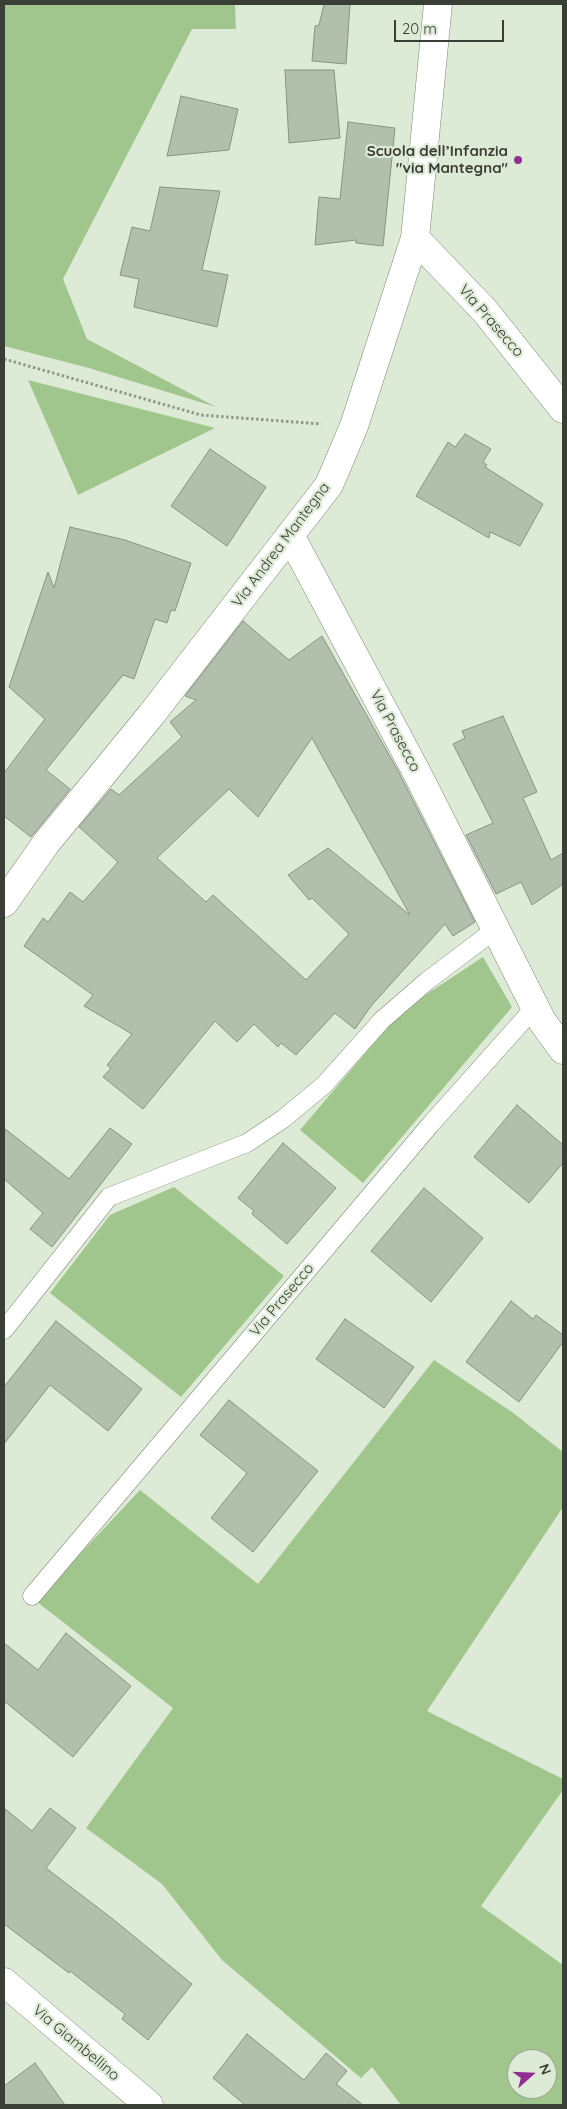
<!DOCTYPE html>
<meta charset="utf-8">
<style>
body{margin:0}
#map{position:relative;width:567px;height:2109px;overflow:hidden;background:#ddead6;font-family:Quicksand,sans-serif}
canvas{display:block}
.frame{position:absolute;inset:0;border:5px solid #393e36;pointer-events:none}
.north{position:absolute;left:507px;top:2049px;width:50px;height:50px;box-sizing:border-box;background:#ddead6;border:1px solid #9ba596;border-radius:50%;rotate:70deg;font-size:14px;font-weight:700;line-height:20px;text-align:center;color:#393e36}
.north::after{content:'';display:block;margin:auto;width:18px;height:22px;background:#912d93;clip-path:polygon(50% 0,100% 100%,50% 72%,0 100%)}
.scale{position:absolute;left:394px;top:20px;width:110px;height:22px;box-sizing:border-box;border:2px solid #393e36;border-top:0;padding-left:6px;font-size:15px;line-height:18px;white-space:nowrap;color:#393e36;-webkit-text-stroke:4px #ddead6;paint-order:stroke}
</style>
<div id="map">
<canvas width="567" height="2109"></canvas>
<div class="frame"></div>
<div class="north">N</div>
<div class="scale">20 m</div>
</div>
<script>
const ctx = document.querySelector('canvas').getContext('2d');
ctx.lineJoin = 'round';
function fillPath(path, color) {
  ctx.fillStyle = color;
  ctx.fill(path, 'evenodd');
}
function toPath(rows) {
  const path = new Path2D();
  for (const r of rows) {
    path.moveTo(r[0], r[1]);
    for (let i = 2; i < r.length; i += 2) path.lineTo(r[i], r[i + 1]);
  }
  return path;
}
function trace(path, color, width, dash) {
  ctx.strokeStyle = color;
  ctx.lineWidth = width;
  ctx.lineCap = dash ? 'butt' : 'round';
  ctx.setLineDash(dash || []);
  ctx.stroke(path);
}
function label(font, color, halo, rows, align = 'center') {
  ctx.font = font + ' Quicksand,sans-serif';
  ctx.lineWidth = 4.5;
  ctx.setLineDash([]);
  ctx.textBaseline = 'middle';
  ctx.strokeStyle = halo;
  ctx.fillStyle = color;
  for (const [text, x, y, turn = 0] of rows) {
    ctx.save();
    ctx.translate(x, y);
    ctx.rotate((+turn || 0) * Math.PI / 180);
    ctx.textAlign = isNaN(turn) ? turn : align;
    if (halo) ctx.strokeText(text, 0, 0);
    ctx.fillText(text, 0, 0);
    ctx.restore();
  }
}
fillPath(toPath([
 [4,4,235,4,236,29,192,29,63,279,87,339,216,407,89,368,4,346],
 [28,380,215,428,78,495],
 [483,957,512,1007,363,1183,300,1130,401,1011],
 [174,1187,284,1276,181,1397,50,1293,110,1215],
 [434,1360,512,1412,563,1452,563,1507,427,1711,563,1779,563,1790,481,1906,563,1965,563,2105,401,2105,372,2067,361,2078,222,1960,162,1884,86,1828,173,1708,36,1601,140,1490,258,1584],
 [517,2059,547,2059,547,2089,517,2089]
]), '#a1c68d');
const building = toPath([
 [324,4,350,4,346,64,312,61,315,26,319,25,324,4],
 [285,70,334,70,340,138,289,143,285,70],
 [181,96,238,109,229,150,167,156,181,96],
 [348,122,395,128,383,246,356,243,356,240,315,245,319,197,340,199,348,122],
 [160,187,220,191,202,270,228,275,217,327,134,307,139,279,120,275,132,227,150,231,160,187],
 [465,434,491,449,483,462,487,465,485,467,543,504,520,546,490,532,489,538,416,496,448,442,455,447,465,434],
 [210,449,266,487,227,546,171,506,210,449],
 [70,527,125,540,191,563,175,611,171,610,167,623,155,619,134,679,123,675,46,770,70,789,31,837,4,816,4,773,45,719,9,687,48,572,54,588,70,527],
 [243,621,289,660,322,636,397,769,475,922,453,936,445,924,371,1006,355,1029,335,1013,296,1055,281,1043,278,1047,254,1024,237,1042,215,1021,143,1109,103,1077,111,1068,107,1065,132,1034,84,1006,93,995,24,946,43,918,48,922,70,892,83,902,118,862,79,827,111,789,119,795,182,737,170,722,196,700,185,696,243,621],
 [312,738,410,915,328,848,288,875,309,900,312,898,349,934,306,980,213,895,206,902,157,858,229,789,258,817,312,738],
 [503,716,537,792,523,798,551,860,563,853,563,884,532,905,521,882,496,894,466,835,493,823,453,744,465,738,462,731,503,716],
 [517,1105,563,1145,563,1163,529,1203,474,1157,517,1105],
 [4,1128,69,1179,110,1128,132,1144,52,1247,30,1229,43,1213,4,1179,4,1128],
 [283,1143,336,1188,287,1244,252,1214,254,1211,238,1198,283,1143],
 [424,1188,483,1238,431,1302,371,1251,424,1188],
 [511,1301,533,1319,536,1315,563,1335,563,1342,519,1402,466,1362,511,1301],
 [345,1319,414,1367,384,1408,316,1359,345,1319],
 [56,1321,142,1389,108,1431,50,1385,4,1444,4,1387,56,1321],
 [229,1400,318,1471,253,1552,211,1518,247,1473,200,1435,229,1400],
 [66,1633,131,1686,73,1757,4,1701,4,1643,38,1670,66,1633],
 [4,1808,32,1831,50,1808,76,1828,46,1868,114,1920,192,1984,148,2040,122,2019,125,2014,70,1971,69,1973,4,1924,4,1808],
 [247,2034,304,2080,326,2053,347,2071,336,2084,363,2105,245,2105,213,2078,247,2034],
 [35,2063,65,2105,4,2105,4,2086,35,2063]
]);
fillPath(building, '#b3bfad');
trace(building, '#889482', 1);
const lane = toPath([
 [4,1330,109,1197,247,1143,283,1119,324,1085,382,1020,427,981,496,929],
 [32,1596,430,1125,535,1007]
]);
const street = toPath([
 [415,238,485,311,563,409],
 [290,535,417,773,542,1021,563,1050],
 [4,903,47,842,151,715,329,485,354,426,415,238,438,4],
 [4,1982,149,2105]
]);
trace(lane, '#7f8b7a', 19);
trace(street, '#7f8b7a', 29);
trace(toPath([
 [4,359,201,415,321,424]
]), '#90998b', 3, [2.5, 2.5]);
trace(lane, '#fff', 18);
trace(street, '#fff', 28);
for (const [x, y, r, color] of [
 [518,160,5,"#912d93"]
]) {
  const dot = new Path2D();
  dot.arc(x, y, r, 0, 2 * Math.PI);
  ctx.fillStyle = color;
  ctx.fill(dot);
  trace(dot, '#ddead6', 2);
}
label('bold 15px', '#393e36', '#ddead6', [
 ["Scuola dell’Infanzia",508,151],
 ["\"via Mantegna\"",508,168]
], 'right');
label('15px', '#393e36', '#ddead6', [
 ["Via Prasecco",491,321,49],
 ["Via Andrea Mantegna",281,545,-53],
 ["Via Prasecco",395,731,62],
 ["Via Prasecco",282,1300,-50],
 ["Via Giambellino",76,2043,40]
]);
</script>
